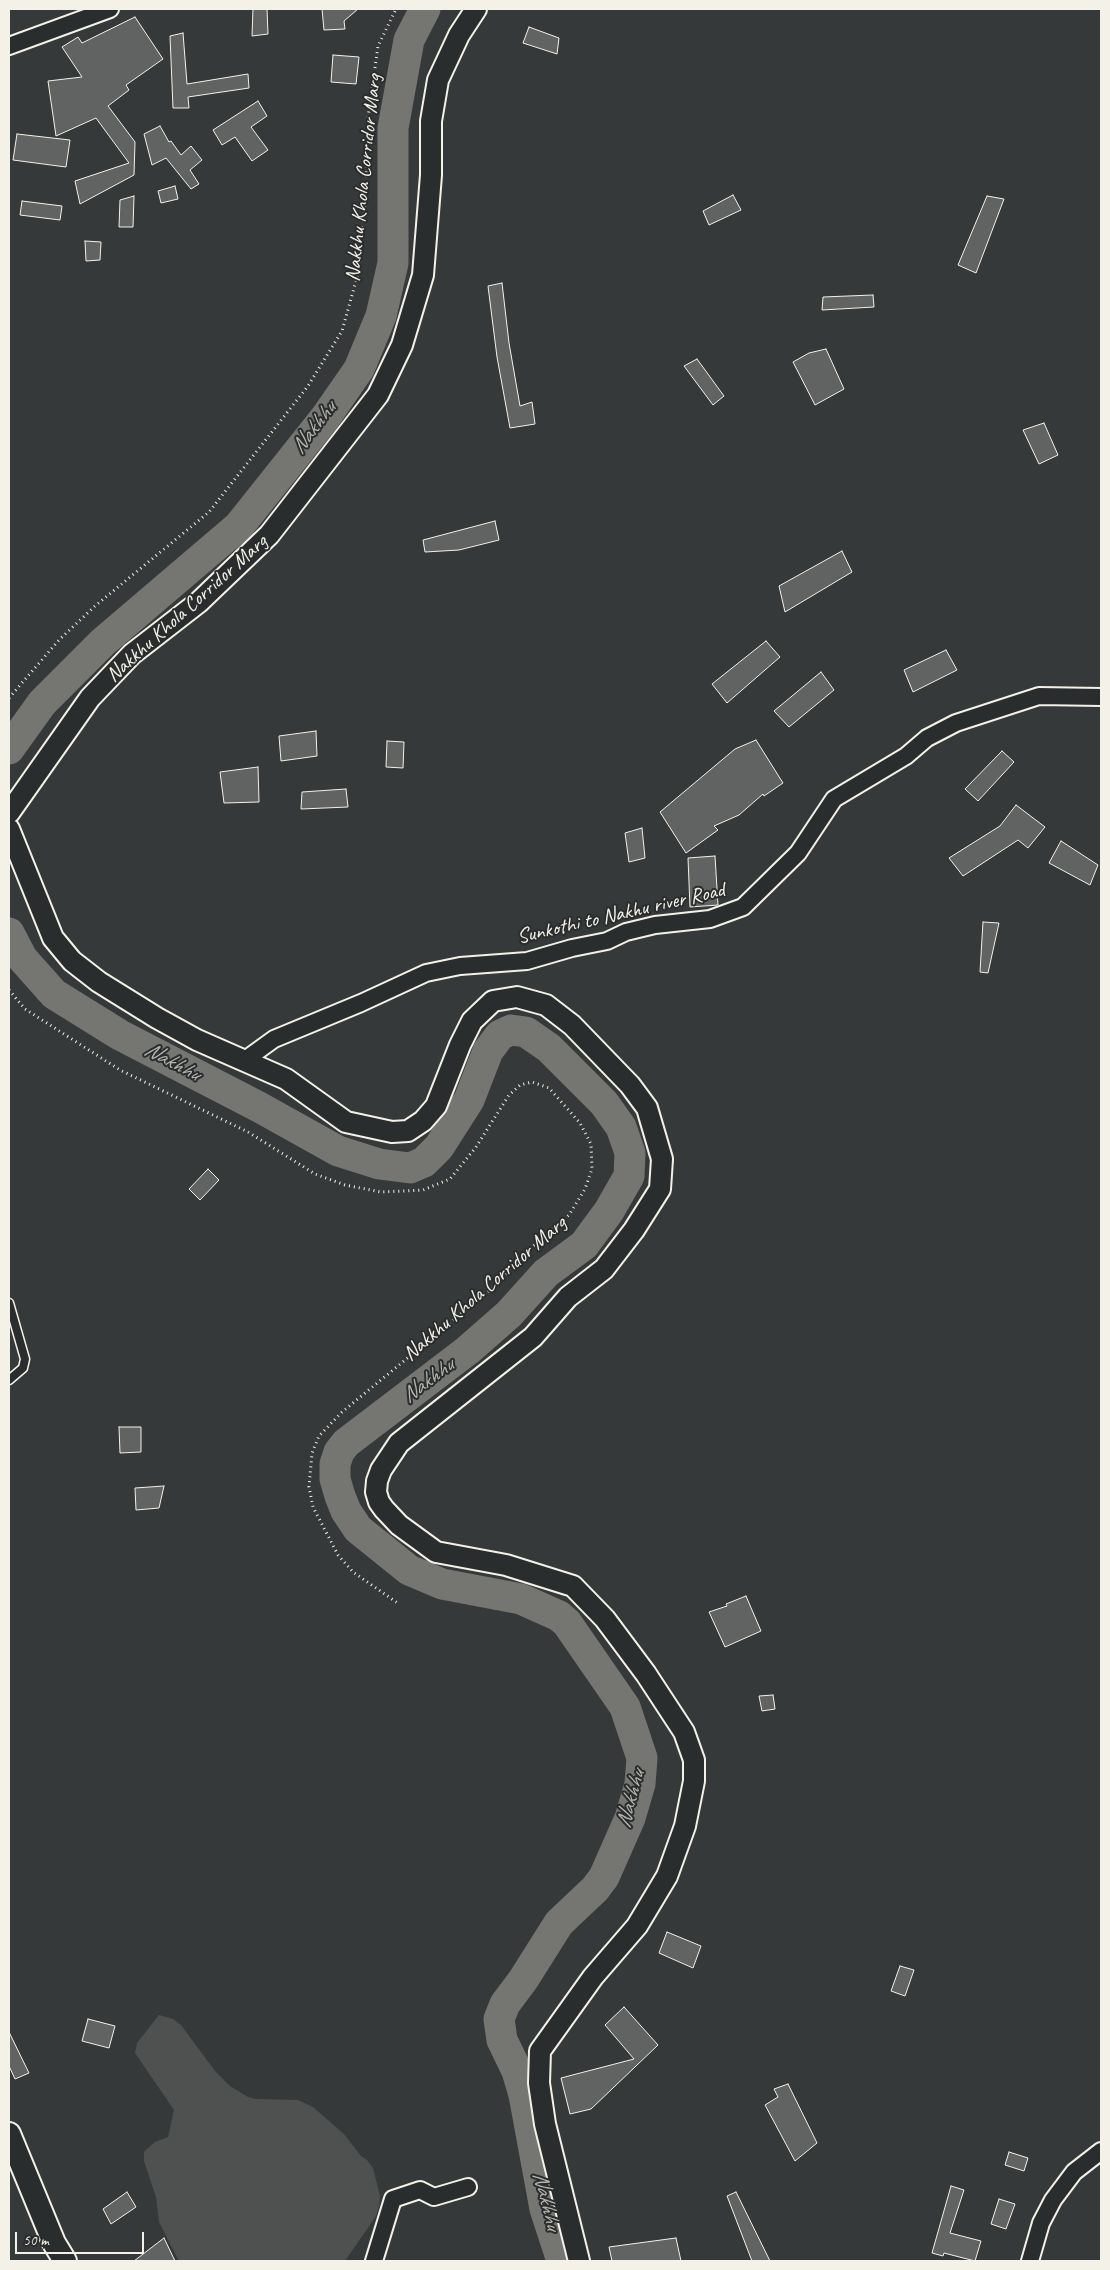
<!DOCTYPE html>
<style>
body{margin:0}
#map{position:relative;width:1110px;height:2270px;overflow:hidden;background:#363939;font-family:Caveat,sans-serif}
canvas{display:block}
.frame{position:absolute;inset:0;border:10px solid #f4f1e8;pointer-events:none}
.scale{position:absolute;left:15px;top:2232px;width:129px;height:22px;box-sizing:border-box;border:2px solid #f4f1e8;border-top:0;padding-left:6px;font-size:15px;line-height:18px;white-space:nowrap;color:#f4f1e8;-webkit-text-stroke:4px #2a2d2e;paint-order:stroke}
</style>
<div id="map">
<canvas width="1110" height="2270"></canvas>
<div class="frame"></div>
<div class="scale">50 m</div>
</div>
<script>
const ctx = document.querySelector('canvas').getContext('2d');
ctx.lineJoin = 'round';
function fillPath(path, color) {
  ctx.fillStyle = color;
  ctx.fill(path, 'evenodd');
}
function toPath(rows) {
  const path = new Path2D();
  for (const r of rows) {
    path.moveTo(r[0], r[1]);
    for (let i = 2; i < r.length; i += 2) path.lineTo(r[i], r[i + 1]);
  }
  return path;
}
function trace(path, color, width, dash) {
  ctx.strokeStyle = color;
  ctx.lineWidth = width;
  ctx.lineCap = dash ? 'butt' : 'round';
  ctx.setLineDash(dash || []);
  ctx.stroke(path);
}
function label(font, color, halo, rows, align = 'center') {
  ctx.font = font + ' Caveat,sans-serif';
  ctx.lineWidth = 4;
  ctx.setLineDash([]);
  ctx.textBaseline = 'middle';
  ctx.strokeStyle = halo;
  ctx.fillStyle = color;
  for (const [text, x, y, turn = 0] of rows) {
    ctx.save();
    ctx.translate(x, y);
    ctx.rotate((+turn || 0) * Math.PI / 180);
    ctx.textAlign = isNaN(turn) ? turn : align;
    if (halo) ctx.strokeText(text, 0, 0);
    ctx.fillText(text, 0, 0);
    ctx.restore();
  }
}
fillPath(toPath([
 [159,2015,173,2019,181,2025,215,2071,230,2086,248,2097,256,2099,298,2100,313,2107,344,2134,361,2156,367,2160,373,2168,380,2196,379,2206,376,2216,345,2261,179,2261,159,2222,156,2197,144,2161,144,2152,148,2148,155,2142,168,2137,174,2110,135,2053,137,2043]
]), '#4e514f');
trace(toPath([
 [9,749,42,703,103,642,239,526,325,418,359,369,381,316,393,263,393,128,409,40,425,9],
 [9,933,22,958,54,994,120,1035,259,1107,338,1151,379,1164,410,1168,424,1162,439,1147,469,1100,488,1051,500,1035,511,1030,526,1032,549,1048,604,1103,621,1127,630,1153,629,1176,609,1211,584,1245,546,1273,509,1314,468,1350,346,1443,339,1452,335,1464,335,1479,340,1496,346,1511,358,1529,409,1570,442,1584,521,1599,559,1616,567,1623,625,1707,642,1758,640,1784,630,1818,604,1877,595,1889,559,1923,523,1980,505,2004,499,2019,502,2040,517,2071,524,2095,545,2209,562,2261]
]), '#757572', 31);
const building = toPath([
 [253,9,267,9,268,34,252,36,253,9],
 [322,9,358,9,344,21,345,29,324,30,322,9],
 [135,17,163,59,126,85,129,90,108,106,135,142,134,175,80,204,75,181,129,163,96,118,56,136,48,81,82,77,62,47,78,37,82,43,135,17],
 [529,27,559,38,557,54,523,43,529,27],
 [183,33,187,84,248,74,249,88,188,97,189,108,173,108,170,36,183,33],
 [333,55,359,57,356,84,331,82,333,55],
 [258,101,267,116,251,127,268,150,252,161,235,137,222,145,213,130,258,101],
 [160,126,169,142,171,141,181,155,191,146,202,160,190,170,199,184,191,189,166,158,152,165,144,134,160,126],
 [17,134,70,140,66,167,13,160,17,134],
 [175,186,178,199,161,203,158,191,175,186],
 [733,195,741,210,709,225,703,211,733,195],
 [134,196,133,227,119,227,120,200,134,196],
 [987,196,1004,199,976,273,958,265,987,196],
 [22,201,62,206,60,220,20,215,22,201],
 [85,241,101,242,100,260,86,261,85,241],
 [502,283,509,343,520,406,532,402,535,424,510,428,497,357,488,286,502,283],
 [873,295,874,307,822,310,823,297,873,295],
 [826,349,844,389,815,405,793,362,809,353,826,349],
 [697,359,724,396,713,405,684,366,697,359],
 [1044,423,1058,455,1039,464,1023,430,1044,423],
 [495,521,499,540,459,550,425,552,423,540,495,521],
 [842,551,852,572,785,612,779,586,842,551],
 [766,641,780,657,727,703,712,684,766,641],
 [946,650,957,670,913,692,904,670,946,650],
 [821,672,834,690,789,727,774,711,821,672],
 [316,731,317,756,281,761,279,736,316,731],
 [756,740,783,783,764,796,763,794,739,815,714,826,718,830,686,853,660,812,735,749,756,740],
 [387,741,404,742,403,768,386,767,387,741],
 [1002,751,1014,762,978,801,965,789,1002,751],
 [258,767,259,802,224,803,220,772,258,767],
 [346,789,348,807,301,809,302,792,346,789],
 [1016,805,1045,827,1028,848,1018,840,963,876,949,858,1000,826,1016,805],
 [642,828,645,858,629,862,625,833,642,828],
 [1061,841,1098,865,1090,885,1049,863,1061,841],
 [715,856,718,905,690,907,688,858,715,856],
 [983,922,999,923,988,973,980,972,983,922],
 [208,1169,219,1180,200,1200,189,1189,208,1169],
 [119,1427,141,1427,141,1452,120,1453,119,1427],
 [164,1486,159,1508,136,1510,135,1488,164,1486],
 [746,1596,761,1631,725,1647,709,1612,727,1606,726,1604,746,1596],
 [773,1695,775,1709,762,1711,759,1696,773,1695],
 [667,1932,701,1946,693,1968,659,1953,667,1932],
 [900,1966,914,1970,905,1996,891,1991,900,1966],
 [624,2007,658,2045,591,2109,570,2114,561,2078,634,2059,605,2025,624,2007],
 [88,2019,115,2026,109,2048,82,2041,88,2019],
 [9,2032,29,2073,15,2079,9,2066,9,2032],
 [788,2084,817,2143,795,2161,765,2105,778,2097,774,2089,788,2084],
 [1009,2152,1028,2158,1024,2171,1005,2165,1009,2152],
 [951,2186,964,2190,950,2233,981,2241,975,2261,944,2253,943,2256,932,2253,951,2186],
 [127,2192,136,2207,111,2224,103,2209,127,2192],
 [736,2192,770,2261,752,2261,727,2196,736,2192],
 [999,2199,1015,2204,1006,2229,991,2224,999,2199],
 [164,2238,175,2261,134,2261,164,2238],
 [676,2238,681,2261,612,2261,609,2247,676,2238]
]);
fillPath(building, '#616362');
trace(building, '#f4f1e8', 1);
const service = toPath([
 [9,1303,25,1359,23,1368,9,1380]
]);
const minor = toPath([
 [9,46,110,9],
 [245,1060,274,1039,361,1003,426,973,460,966,527,961,572,948,607,941,626,932,655,925,710,919,743,907,798,853,834,799,906,756,927,738,956,723,1039,696,1101,697],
 [374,2261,393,2199,420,2190,434,2197,468,2187],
 [1030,2261,1041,2223,1053,2200,1074,2172,1101,2151]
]);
const tertiary = toPath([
 [9,813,90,698,132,654,199,602,269,535,378,395,402,345,423,275,431,175,431,121,438,80,459,35,476,9],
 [9,829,53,938,72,961,99,982,157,1018,197,1040,286,1079,346,1122,392,1132,408,1131,423,1121,436,1106,460,1045,472,1021,493,1001,517,997,546,1005,572,1025,630,1085,647,1108,662,1159,660,1189,634,1230,604,1269,568,1297,533,1337,399,1443,381,1470,377,1481,376,1492,379,1502,384,1509,399,1525,436,1552,506,1565,573,1586,605,1619,646,1674,684,1732,694,1760,694,1781,685,1826,667,1876,637,1926,593,1977,540,2051,539,2083,545,2124,579,2261]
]);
const secondary = toPath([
 [9,2134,54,2243,65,2261]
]);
trace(service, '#f4f1e8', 11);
trace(minor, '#f4f1e8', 20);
trace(tertiary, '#f4f1e8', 24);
trace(secondary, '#f4f1e8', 26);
trace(toPath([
 [9,698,59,640,95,606,209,512,308,386,342,331,359,270,366,191,367,125,378,46,396,9],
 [9,990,25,1009,120,1070,248,1132,315,1174,345,1185,381,1192,423,1190,450,1179,476,1147,509,1095,520,1085,532,1082,549,1088,580,1123,591,1144,592,1169,585,1189,569,1215,531,1248,495,1286,342,1412,319,1436,312,1453,309,1487,313,1507,338,1555,353,1572,399,1604]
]), '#f4f1e8', 3, [1, 4]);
trace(service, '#2a2d2e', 8);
trace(minor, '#2a2d2e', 16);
trace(tertiary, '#2a2d2e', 20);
trace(secondary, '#2a2d2e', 22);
label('21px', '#f4f1e8', '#2a2d2e', [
 ["Nakkhu Khola Corridor Marg",364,178,-84],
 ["Nakkhu Khola Corridor Marg",187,609,-42],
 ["Sunkothi to Nakhu river Road",621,914,-13],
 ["Nakkhu Khola Corridor Marg",485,1289,-41]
]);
label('italic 22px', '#b4b3ad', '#2a2d2e', [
 ["Nakhhu",314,428,-53],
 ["Nakhhu",172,1062,28],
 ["Nakhhu",428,1381,-37],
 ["Nakhhu",631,1799,-75],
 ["Nakhhu",546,2201,76]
]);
</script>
